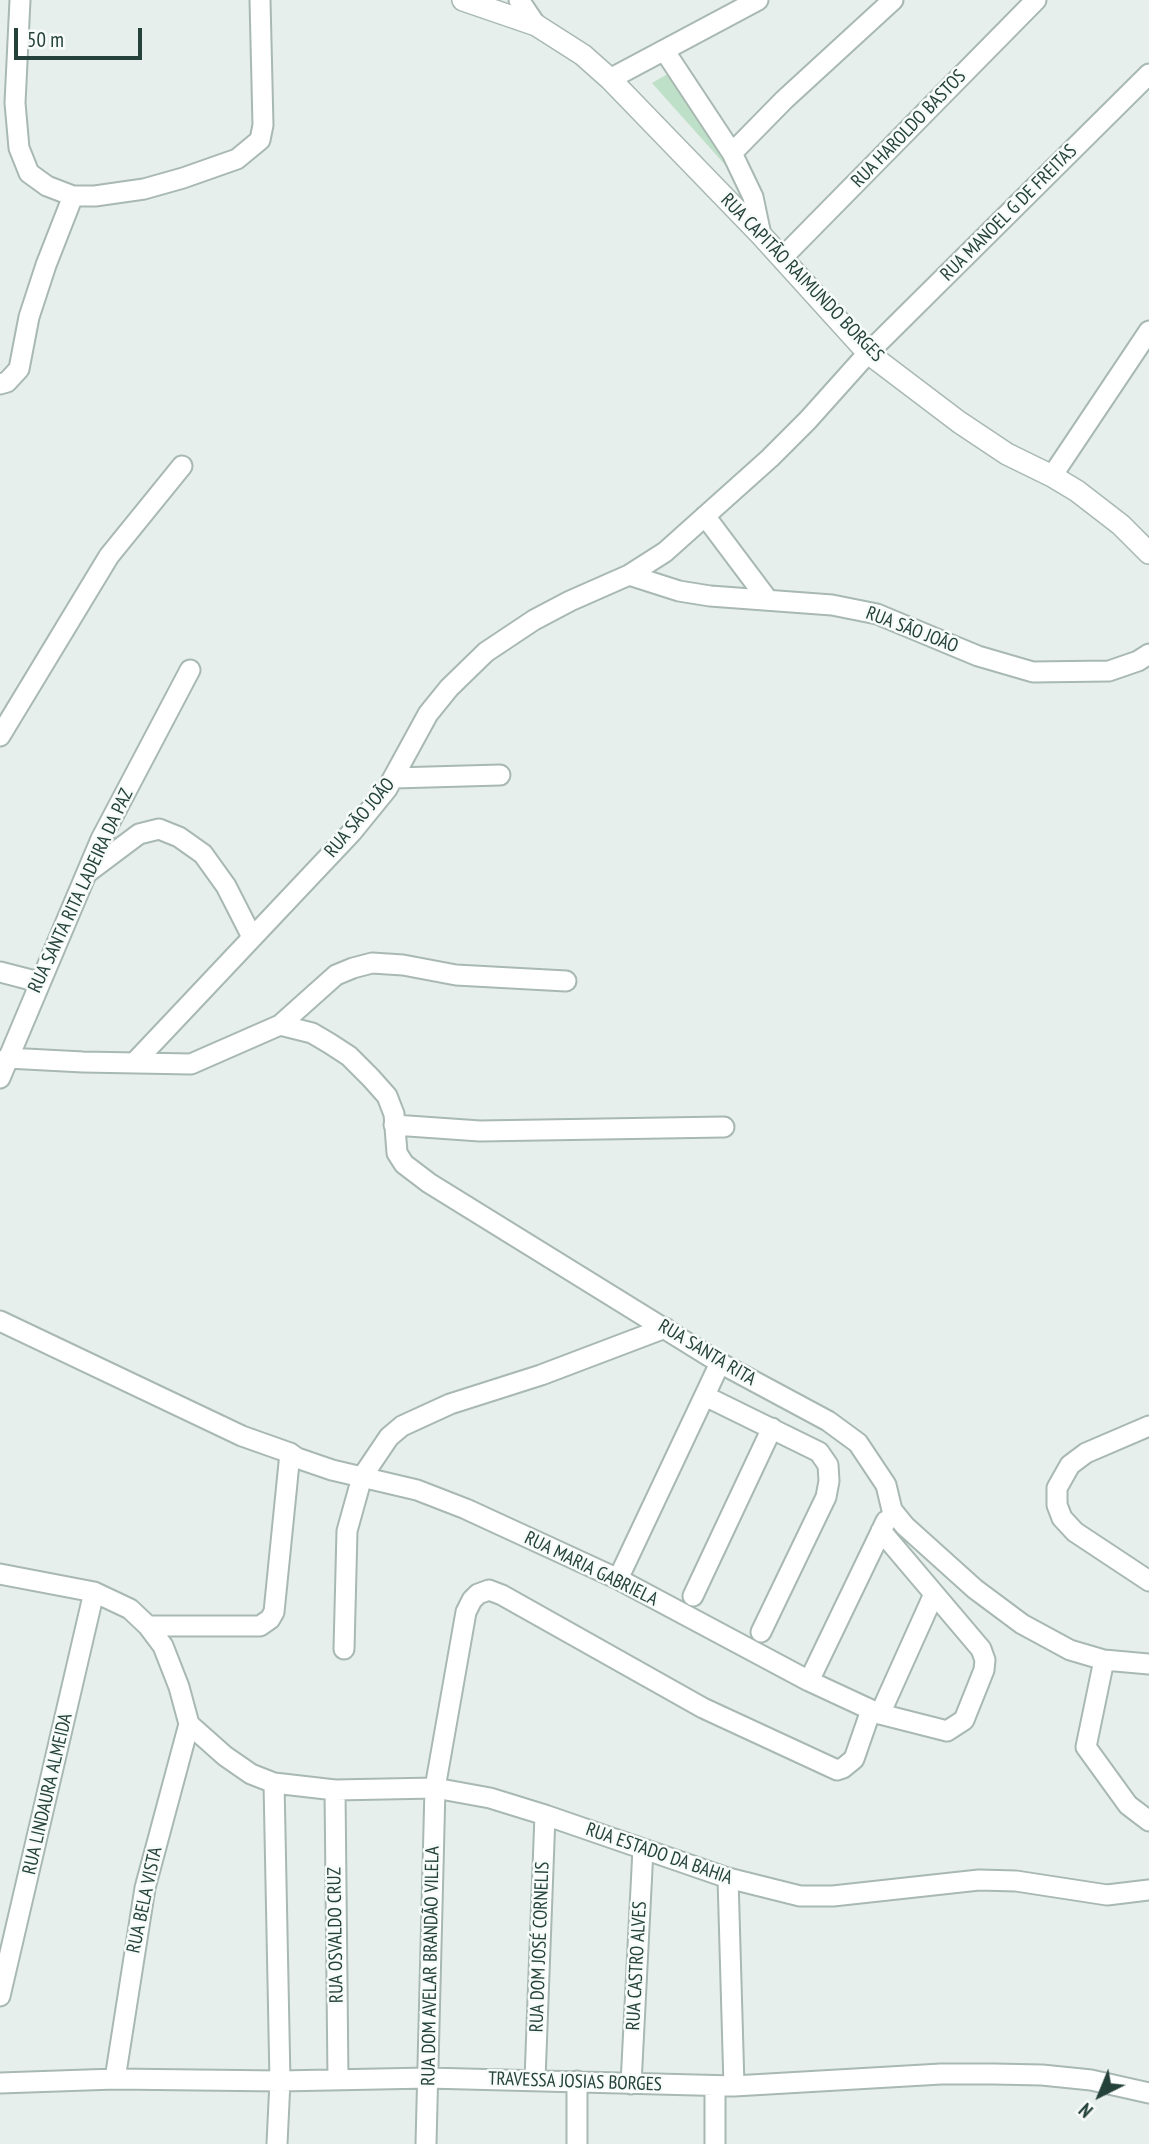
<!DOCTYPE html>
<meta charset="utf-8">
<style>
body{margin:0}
#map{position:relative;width:1149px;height:2144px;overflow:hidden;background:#e6efeb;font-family:"PT Sans Narrow",sans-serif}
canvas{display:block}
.north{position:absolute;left:1065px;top:2060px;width:70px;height:70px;-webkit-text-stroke:5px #f7fbf9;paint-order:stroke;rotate:223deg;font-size:19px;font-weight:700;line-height:28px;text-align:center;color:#24423a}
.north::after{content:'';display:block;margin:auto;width:24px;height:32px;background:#24423a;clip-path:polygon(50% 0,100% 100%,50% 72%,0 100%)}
.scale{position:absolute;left:14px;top:28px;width:128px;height:32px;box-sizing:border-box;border:4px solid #24423a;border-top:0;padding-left:9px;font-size:21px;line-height:24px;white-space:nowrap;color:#24423a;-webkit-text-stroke:5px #f7fbf9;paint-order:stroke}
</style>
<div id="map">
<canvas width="1149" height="2144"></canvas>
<div class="north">N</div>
<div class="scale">50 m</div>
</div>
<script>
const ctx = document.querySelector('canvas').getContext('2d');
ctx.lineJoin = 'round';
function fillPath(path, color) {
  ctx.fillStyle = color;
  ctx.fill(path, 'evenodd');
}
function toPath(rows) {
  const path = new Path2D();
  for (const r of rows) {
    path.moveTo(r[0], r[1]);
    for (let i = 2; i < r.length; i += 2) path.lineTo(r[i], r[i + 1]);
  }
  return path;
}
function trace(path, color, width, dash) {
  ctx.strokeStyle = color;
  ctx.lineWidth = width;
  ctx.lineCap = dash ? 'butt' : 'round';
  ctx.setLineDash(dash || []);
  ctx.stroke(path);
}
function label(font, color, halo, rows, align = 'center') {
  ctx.font = font + ' "PT Sans Narrow",sans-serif';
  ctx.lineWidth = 5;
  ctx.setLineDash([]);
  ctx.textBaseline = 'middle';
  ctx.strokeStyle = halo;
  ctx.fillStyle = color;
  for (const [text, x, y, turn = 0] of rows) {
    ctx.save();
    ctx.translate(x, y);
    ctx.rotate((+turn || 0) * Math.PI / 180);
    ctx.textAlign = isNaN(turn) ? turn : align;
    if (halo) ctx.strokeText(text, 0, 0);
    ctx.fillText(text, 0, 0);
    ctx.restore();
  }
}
fillPath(toPath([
 [671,72,727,167,652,83]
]), '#bfe0c8');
const minor = toPath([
 [20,0,15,103,19,148,29,173,47,186,73,196,95,196,144,189,183,178,237,159,260,140,263,125,260,0],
 [519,0,536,25],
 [664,50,732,153,753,197,761,235],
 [610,79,758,0],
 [732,153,784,100,893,0],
 [782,258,1036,0],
 [0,384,7,382,19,369,29,317,46,265,73,196],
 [1052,476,1149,331],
 [705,516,768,600],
 [629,575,679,591,710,596,832,605,877,614,978,656,1033,672,1109,671,1138,661,1149,654],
 [0,736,109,556,182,466],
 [394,778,500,775],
 [87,873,139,834,159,829,179,837,203,854,226,886,252,937],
 [0,972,39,982],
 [280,1025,312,1033,329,1043,349,1056,371,1078,387,1096,394,1114,397,1153,404,1164,429,1183,720,1363,828,1421,858,1443,886,1485,892,1510,905,1526,975,1589,1022,1624,1070,1650,1104,1660,1149,1664],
 [7,1058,83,1062,191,1064,280,1025,336,975,353,968,372,963,403,965,456,975,566,981],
 [135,1062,352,832,387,789,428,714,449,688,486,652,534,620,570,601,629,575,665,552,770,458,808,420,868,353,1149,74],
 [0,1078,101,839,190,670],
 [394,1125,480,1131,724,1127],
 [0,1321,242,1436,290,1453,297,1458,332,1470,417,1490,466,1509,618,1579,809,1681,880,1714,947,1731,964,1720,984,1670,985,1660,981,1649,881,1531],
 [705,1396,819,1452,828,1465,829,1481,826,1497,761,1632],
 [1149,1426,1086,1453,1070,1465,1057,1488,1057,1505,1062,1518,1075,1532,1149,1581],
 [0,1574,94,1592,130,1609,148,1626,163,1646,179,1687,189,1724,145,1888,115,2079],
 [618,1579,720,1363],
 [693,1596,772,1428],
 [148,1626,260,1626,270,1619,274,1612,290,1453],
 [344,1649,347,1531,362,1477,389,1437,402,1426,450,1404,541,1375,665,1328],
 [1104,1660,1086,1747,1128,1805,1149,1821],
 [809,1681,886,1521],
 [880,1714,934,1594],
 [189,1724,225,1756,251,1774,274,1783,335,1790,435,1788,490,1798,545,1815,728,1878,800,1896,833,1896,979,1880,1016,1881,1107,1895,1149,1890],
 [274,1783,280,2081,277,2144],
 [335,1790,338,2080],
 [728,1878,734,2086],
 [0,1996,94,1592],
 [535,2079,545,1815],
 [577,2081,577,2144],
 [0,2083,115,2079,280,2081,428,2078,734,2086,941,2074,994,2074,1042,2075,1091,2080,1149,2093],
 [631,2084,643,1849],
 [715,2086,715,2144],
 [426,2144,435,1788,466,1612,472,1600,478,1594,489,1590,502,1595,703,1708,837,1770,843,1768,854,1759,871,1710]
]);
const tertiary = toPath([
 [463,0,536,25,583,55,610,79,761,235,868,353,959,422,1007,454,1052,476,1077,491,1121,525,1149,553]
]);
trace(minor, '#a8b8b2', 23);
trace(tertiary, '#a8b8b2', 24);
trace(minor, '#fff', 19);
trace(tertiary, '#fff', 21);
label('19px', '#24423a', '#f7fbf9', [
 ["RUA HAROLDO BASTOS",909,129,-46],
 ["RUA MANOEL G DE FREITAS",1009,213,-45],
 ["RUA CAPITÃO RAIMUNDO BORGES",802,278,46],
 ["RUA SÃO JOÃO",912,630,21],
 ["RUA SÃO JOÃO",360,818,-50],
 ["RUA SANTA RITA LADEIRA DA PAZ",81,891,-65],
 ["RUA SANTA RITA",707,1353,31],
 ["RUA MARIA GABRIELA",591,1569,26],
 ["RUA LINDAURA ALMEIDA",48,1794,-77],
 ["RUA ESTADO DA BAHIA",659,1854,19],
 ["RUA BELA VISTA",145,1900,-78],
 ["RUA OSVALDO CRUZ",336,1935,-91],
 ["RUA DOM JOSÉ CORNELIS",540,1947,-88],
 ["RUA DOM AVELAR BRANDÃO VILELA",431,1966,-89],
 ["RUA CASTRO ALVES",637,1966,-87],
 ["TRAVESSA JOSIAS BORGES",575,2082,2]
]);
</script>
